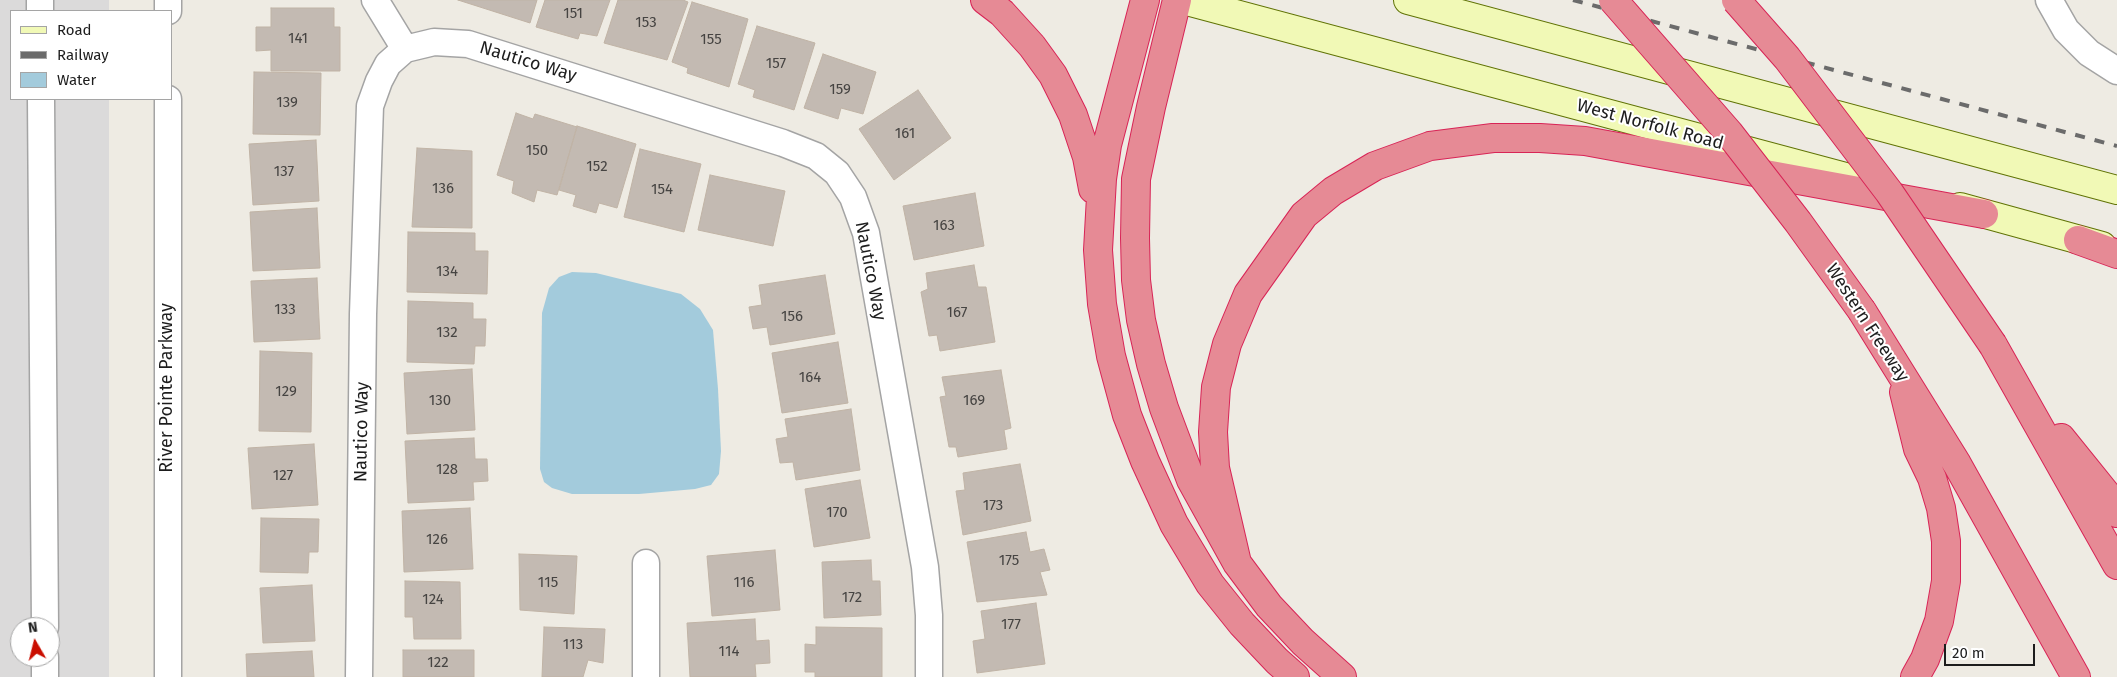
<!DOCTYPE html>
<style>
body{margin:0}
#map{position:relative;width:2117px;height:677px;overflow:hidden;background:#eeebe3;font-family:"Fira Sans",sans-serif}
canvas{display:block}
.legend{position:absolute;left:10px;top:10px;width:162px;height:90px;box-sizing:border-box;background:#fff;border:1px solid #a5a5a5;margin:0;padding:6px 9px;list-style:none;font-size:15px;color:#1d1d1d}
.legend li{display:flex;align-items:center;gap:10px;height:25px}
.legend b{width:25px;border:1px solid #a5a5a5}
.north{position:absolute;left:10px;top:617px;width:50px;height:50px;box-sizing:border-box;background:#fff;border:1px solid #a5a5a5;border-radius:50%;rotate:352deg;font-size:14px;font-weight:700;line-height:20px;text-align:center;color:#1d1d1d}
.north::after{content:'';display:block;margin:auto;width:18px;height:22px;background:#ca0e00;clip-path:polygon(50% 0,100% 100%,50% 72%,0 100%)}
.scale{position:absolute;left:1944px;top:644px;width:91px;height:22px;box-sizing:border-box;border:2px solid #1d1d1d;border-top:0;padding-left:6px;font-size:15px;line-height:18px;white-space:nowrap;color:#1d1d1d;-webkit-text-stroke:4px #fff;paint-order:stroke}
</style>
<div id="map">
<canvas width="2117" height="677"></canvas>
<ul class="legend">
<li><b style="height:6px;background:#f1f9b6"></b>Road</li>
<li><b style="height:6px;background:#6b6b6b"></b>Railway</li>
<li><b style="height:14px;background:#a3cbdc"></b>Water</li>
</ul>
<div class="north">N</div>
<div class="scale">20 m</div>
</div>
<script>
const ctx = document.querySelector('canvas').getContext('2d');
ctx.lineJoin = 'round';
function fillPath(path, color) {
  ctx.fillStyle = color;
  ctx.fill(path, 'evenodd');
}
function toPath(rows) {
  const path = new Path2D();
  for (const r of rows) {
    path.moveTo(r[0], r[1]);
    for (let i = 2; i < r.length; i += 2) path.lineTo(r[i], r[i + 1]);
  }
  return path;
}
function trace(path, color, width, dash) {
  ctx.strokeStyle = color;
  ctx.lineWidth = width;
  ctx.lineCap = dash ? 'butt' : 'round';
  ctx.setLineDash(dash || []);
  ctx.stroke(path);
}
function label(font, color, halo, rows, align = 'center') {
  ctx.font = font + ' "Fira Sans",sans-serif';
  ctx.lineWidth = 4;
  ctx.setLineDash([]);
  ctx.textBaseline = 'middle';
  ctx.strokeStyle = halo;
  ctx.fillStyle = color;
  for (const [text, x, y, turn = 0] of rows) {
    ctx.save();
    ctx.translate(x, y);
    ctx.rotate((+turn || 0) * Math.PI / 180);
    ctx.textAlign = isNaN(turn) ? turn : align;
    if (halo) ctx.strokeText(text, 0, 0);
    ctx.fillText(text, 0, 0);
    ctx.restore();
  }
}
fillPath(toPath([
 [0,0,109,0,109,11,11,11,11,99,109,99,109,677,0,677],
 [20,627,50,627,50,657,20,657]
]), '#dbdada');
fillPath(toPath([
 [572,272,596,273,681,294,700,309,713,330,718,389,721,451,719,474,711,485,695,489,639,494,572,494,552,488,544,482,540,469,542,313,549,288,559,277]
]), '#a3cbdc');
const building = toPath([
 [458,0,537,0,530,23,458,0],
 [545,0,610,0,597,36,580,33,578,39,536,27,545,0],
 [618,0,683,0,688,2,667,60,604,43,618,0],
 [692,2,748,19,729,87,687,73,688,68,672,62,692,2],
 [271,8,334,8,334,27,340,27,340,71,271,71,271,50,256,51,256,27,271,27,271,8],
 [757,26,815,43,794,110,753,97,755,90,738,84,757,26],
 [823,54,876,72,863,114,841,108,838,119,804,108,823,54],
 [254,72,321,73,320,135,253,134,254,72],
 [918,90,951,138,894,180,859,129,918,90],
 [516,113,533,119,535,114,577,127,557,195,537,190,534,202,512,193,514,181,497,175,516,113],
 [577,126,636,144,617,208,599,203,596,213,573,206,576,195,559,190,577,126],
 [316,140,319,201,253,205,249,144,316,140],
 [417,148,472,151,472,228,412,227,417,148],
 [640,149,701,164,684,232,624,217,640,149],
 [710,175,785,191,773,246,698,230,710,175],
 [975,193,984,246,914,260,903,206,975,193],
 [317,208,320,268,253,271,250,212,317,208],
 [408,232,475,233,475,251,488,251,487,294,407,292,408,232],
 [974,265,978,287,986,287,995,342,940,351,937,335,929,336,921,292,928,289,926,273,974,265],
 [825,275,835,334,770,345,767,327,753,329,749,307,762,305,759,285,825,275],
 [317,278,320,339,254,342,251,281,317,278],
 [408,301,473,303,473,319,486,319,485,346,475,346,474,364,407,362,408,301],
 [838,342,848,403,782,413,772,353,838,342],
 [260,351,312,353,311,432,259,431,260,351],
 [472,369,475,430,407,434,404,373,472,369],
 [1001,370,1011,428,1004,430,1007,449,958,457,956,447,949,447,940,397,946,396,942,377,1001,370],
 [851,409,860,470,796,480,793,462,780,463,776,439,788,437,785,419,851,409],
 [474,438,475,459,487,459,488,481,473,482,474,500,408,503,405,441,474,438],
 [314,444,318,505,252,509,248,448,314,444],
 [1020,464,1031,521,963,535,956,491,965,490,963,473,1020,464],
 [860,480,870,538,814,547,805,489,860,480],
 [470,508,473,569,404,572,402,511,470,508],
 [261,518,319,519,318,552,309,552,308,573,260,572,261,518],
 [1026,532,1030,552,1044,549,1050,570,1040,572,1047,595,977,602,967,542,1026,532],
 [775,550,780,610,712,616,707,556,775,550],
 [519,554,577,556,574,614,520,610,519,554],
 [871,560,872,581,880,581,881,615,824,618,822,562,871,560],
 [405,581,460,582,461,639,414,639,413,617,405,617,405,581],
 [312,585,315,641,263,643,260,588,312,585],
 [1036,603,1045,664,977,673,973,641,985,639,981,611,1036,603],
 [755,619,756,641,769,640,770,663,755,664,756,677,690,677,687,623,755,619],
 [544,627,605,629,603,663,588,660,583,677,542,677,544,627],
 [816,627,882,628,882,677,815,677,815,672,805,672,805,644,816,645,816,627],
 [403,650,474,650,474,677,403,677,403,650],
 [312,651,314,677,247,677,246,654,312,651]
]);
fillPath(building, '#c3bab2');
trace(building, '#c0b3a5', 1);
const street = toPath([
 [40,0,40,11],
 [375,0,405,49],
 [2049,0,2066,30,2089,53,2117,71],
 [168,11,168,0],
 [41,99,45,627],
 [168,99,168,677],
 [45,657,45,677],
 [359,677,363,314,370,106,379,81,388,64,405,49,434,42,468,44,783,143,816,156,837,173,853,197,866,233,925,567,929,615,929,677],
 [646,677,646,563]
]);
const secondary = toPath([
 [1183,0,1853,179],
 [1408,0,2117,190],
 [1960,207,2102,246]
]);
const highway = toPath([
 [985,0,1002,13,1032,46,1053,75,1073,115,1087,157,1093,189],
 [1145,0,1107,145,1102,179,1098,250,1102,304,1111,356,1127,415,1145,461,1174,524,1210,584,1242,624,1277,661,1295,677],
 [1177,0,1151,107,1136,179,1135,238,1136,280,1141,320,1151,364,1164,408,1191,480,1237,563,1269,606,1303,642,1342,677],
 [2078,240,2117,254],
 [1862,311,1957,464,2076,677],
 [1993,345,2117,565],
 [1904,392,1918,449,1932,478,1941,508,1946,541,1946,581,1939,621,1925,659,1915,677],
 [2061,438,2107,495,2117,513],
 [1237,563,1215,468,1213,432,1216,387,1227,344,1248,294,1304,215,1333,191,1375,166,1430,146,1493,138,1540,138,1585,141,1984,214]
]);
trace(street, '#a4a4a4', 29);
trace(secondary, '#607305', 30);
trace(highway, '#d82456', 30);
trace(street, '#fff', 26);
trace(secondary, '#f1f9b6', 28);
trace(highway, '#e68a95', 28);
trace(toPath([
 [1573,0,2117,146]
]), '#6b6b6b', 4, [10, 10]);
const highwayBridge = toPath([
 [1613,0,1729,133,1798,222,1862,311],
 [1736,0,1787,58,1889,192,1993,345]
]);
trace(highwayBridge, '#d82456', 30, []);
trace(highwayBridge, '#e68a95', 28);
label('15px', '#464442', null, [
 ["151",573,14],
 ["153",646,23],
 ["141",298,39],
 ["155",711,40],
 ["157",776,64],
 ["159",840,90],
 ["139",287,103],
 ["161",905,134],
 ["150",537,151],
 ["152",597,167],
 ["137",284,172],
 ["136",443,189],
 ["154",662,190],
 ["163",944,226],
 ["134",447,272],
 ["133",285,310],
 ["167",957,313],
 ["156",792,317],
 ["132",447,333],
 ["164",810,378],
 ["129",286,392],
 ["130",440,401],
 ["169",974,401],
 ["128",447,470],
 ["127",283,476],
 ["173",993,506],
 ["170",837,513],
 ["126",437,540],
 ["175",1009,561],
 ["115",548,583],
 ["116",744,583],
 ["172",852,598],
 ["124",433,600],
 ["177",1011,625],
 ["113",573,645],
 ["114",729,652],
 ["122",438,663]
]);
label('18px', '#1d1d1d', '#fff', [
 ["Nautico Way",528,62,17],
 ["West Norfolk Road",1650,125,15],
 ["Nautico Way",870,271,79],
 ["Western Freeway",1867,323,57],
 ["River Pointe Parkway",167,388,-90],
 ["Nautico Way",362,432,-89]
]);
</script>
